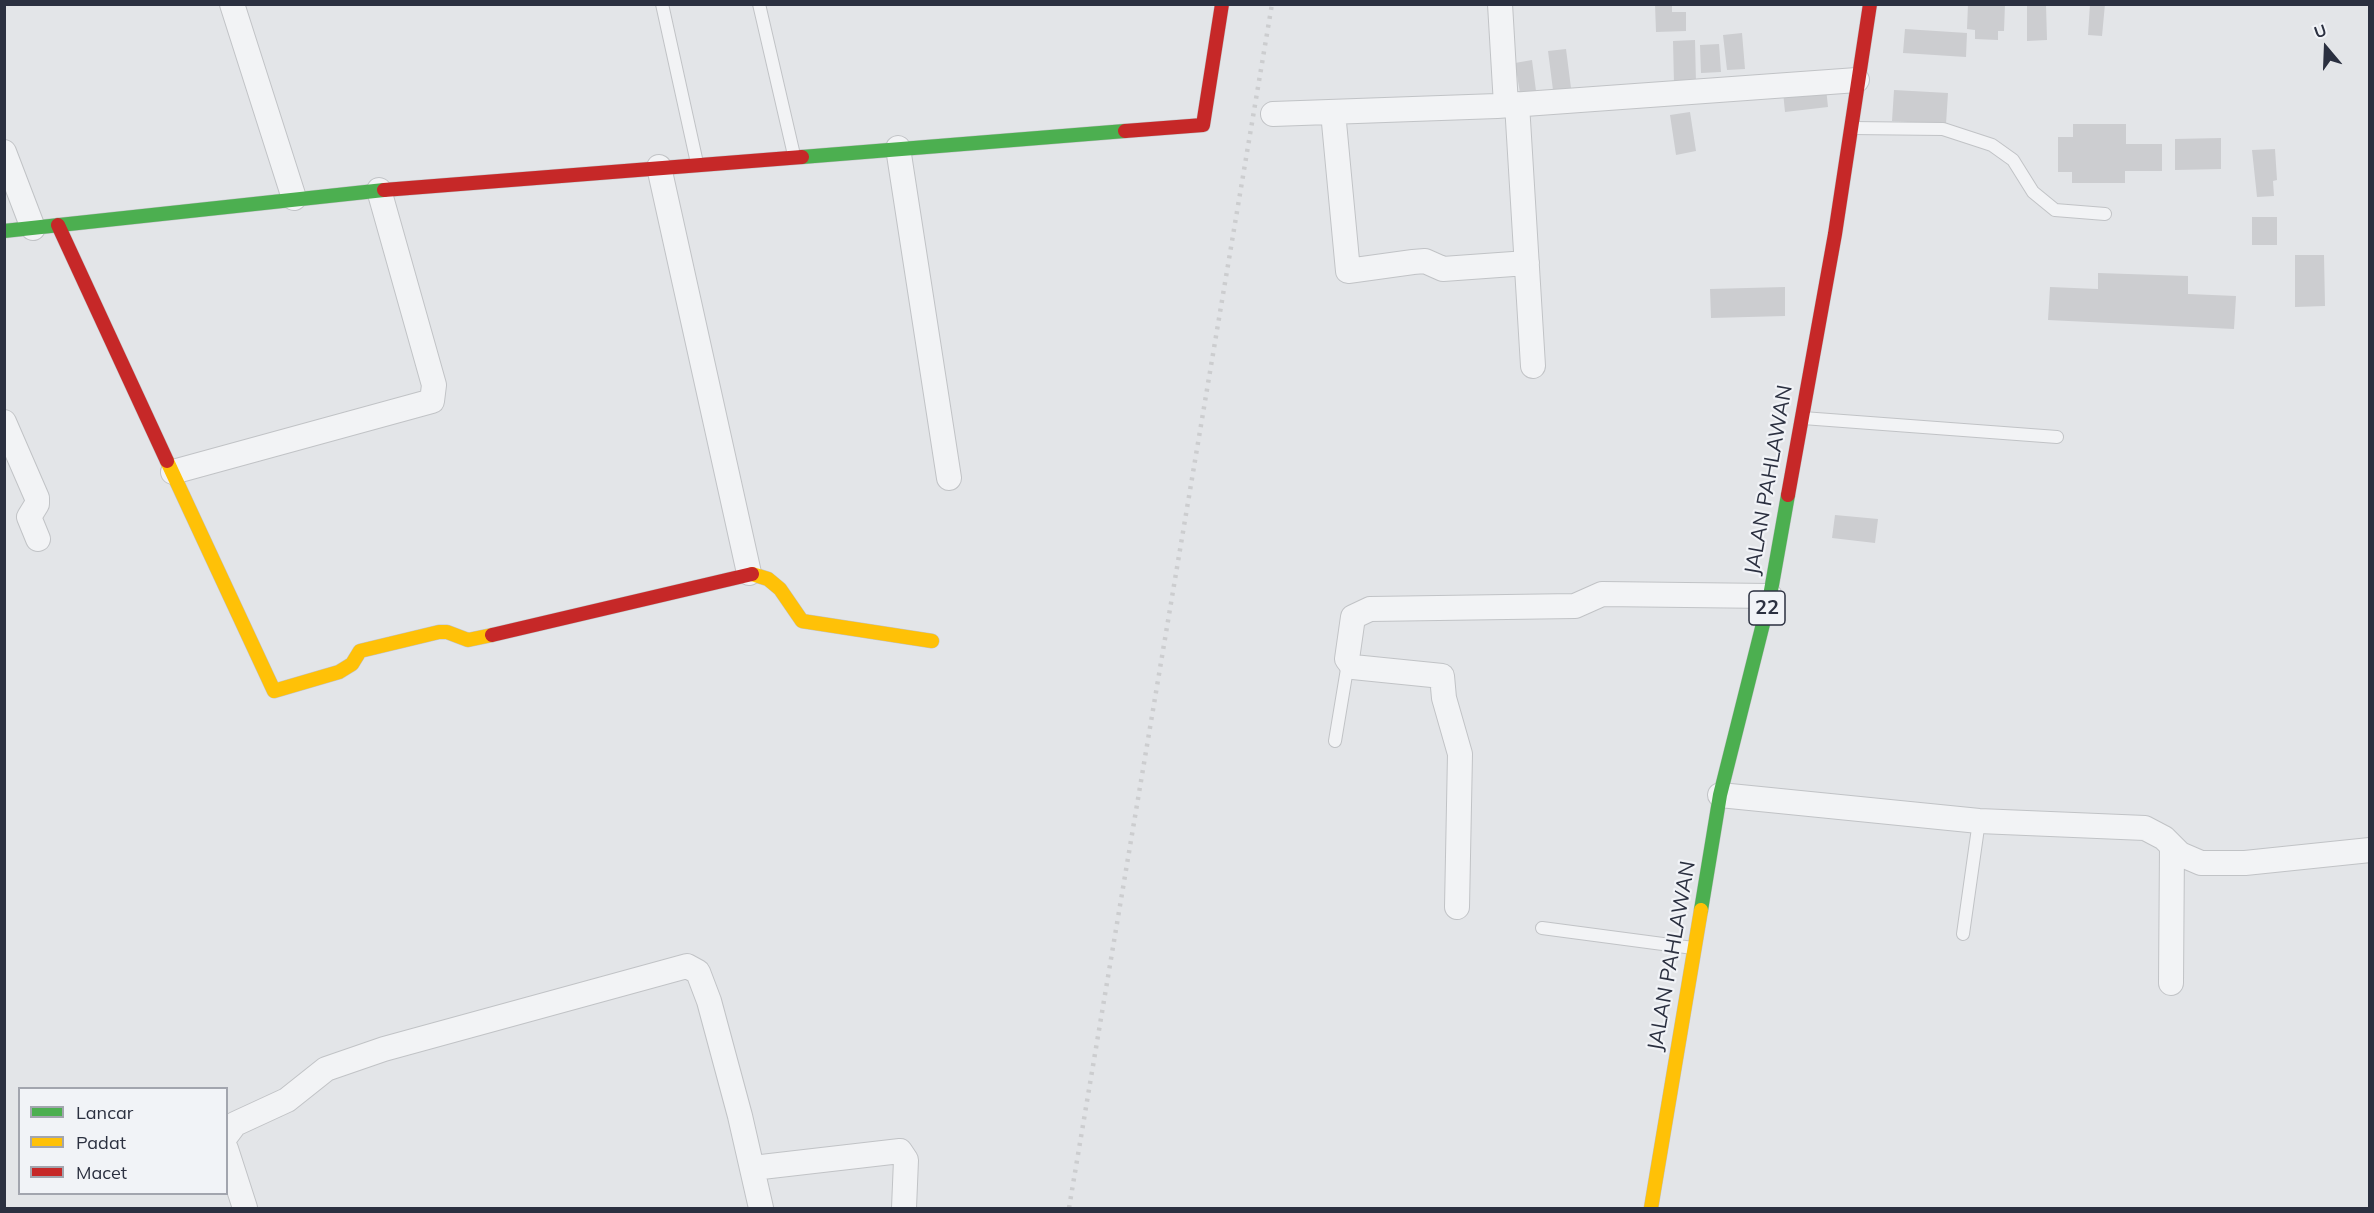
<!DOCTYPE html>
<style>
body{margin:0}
#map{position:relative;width:2374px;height:1213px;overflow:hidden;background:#e3e5e8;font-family:Mulish,sans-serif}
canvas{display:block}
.frame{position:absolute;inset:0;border:6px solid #2b3040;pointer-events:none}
.legend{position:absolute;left:18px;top:1087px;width:210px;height:108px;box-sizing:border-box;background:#f1f3f7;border:2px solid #a2a5ae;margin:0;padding:8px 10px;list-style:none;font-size:18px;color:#2b3040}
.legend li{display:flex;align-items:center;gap:12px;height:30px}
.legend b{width:30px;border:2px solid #a2a5ae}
.north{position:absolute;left:2296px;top:18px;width:60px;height:60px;-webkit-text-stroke:4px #f1f3f7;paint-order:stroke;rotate:341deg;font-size:16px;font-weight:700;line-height:24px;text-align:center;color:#2b3040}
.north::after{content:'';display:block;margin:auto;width:21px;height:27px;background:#2b3040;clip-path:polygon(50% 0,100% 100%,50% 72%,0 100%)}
</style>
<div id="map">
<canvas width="2374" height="1213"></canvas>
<div class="frame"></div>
<ul class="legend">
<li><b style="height:8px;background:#4caf50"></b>Lancar</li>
<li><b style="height:8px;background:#ffc107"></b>Padat</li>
<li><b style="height:8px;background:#c62828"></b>Macet</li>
</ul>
<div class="north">U</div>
</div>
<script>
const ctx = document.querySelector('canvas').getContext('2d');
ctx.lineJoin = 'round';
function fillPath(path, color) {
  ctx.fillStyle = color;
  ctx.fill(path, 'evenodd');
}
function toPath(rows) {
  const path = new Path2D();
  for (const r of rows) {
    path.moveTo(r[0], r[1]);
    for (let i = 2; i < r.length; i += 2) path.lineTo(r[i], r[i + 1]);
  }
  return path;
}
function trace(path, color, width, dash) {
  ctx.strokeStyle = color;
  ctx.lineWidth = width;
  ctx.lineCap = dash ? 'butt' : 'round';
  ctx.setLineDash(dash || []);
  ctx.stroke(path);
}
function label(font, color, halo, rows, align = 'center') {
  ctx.font = font + ' Mulish,sans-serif';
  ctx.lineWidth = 4.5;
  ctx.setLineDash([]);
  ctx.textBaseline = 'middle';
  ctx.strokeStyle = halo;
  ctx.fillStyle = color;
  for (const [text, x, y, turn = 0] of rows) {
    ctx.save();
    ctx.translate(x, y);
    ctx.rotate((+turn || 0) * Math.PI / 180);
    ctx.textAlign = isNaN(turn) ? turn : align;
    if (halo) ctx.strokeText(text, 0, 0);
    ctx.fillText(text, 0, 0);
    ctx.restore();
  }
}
fillPath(toPath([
 [1655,4,1672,4,1672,12,1686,12,1686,31,1656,32],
 [1968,4,2005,4,2004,31,1998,31,1998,40,1975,39,1975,30,1967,29],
 [2027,4,2046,4,2047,40,2027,41],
 [2090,4,2105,4,2102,36,2088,35],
 [1905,29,1967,33,1966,57,1903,53],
 [1742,33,1745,69,1727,70,1723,35],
 [1695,40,1696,83,1674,84,1673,41],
 [1719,44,1721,72,1701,73,1700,45],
 [1566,49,1571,88,1553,90,1548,51],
 [1532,60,1536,91,1520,93,1515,63],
 [1826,88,1828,107,1785,112,1783,92],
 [1894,90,1948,93,1946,124,1892,121],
 [1690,112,1696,151,1676,155,1670,115],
 [2073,124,2126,124,2126,144,2162,144,2162,171,2125,171,2125,183,2072,183,2072,172,2058,172,2058,137,2073,137],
 [2221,138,2221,169,2175,170,2175,139],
 [2275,149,2277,180,2273,181,2274,196,2257,197,2252,150],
 [2252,217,2277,217,2277,245,2252,245],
 [2295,255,2324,255,2325,306,2295,307],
 [2098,273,2188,276,2188,294,2236,296,2234,329,2048,320,2050,287,2098,289],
 [1785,287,1785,316,1711,318,1710,289],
 [1835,515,1878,519,1875,543,1832,538]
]), '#cccdd0');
const lane = toPath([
 [662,4,697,163],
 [759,4,794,155],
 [1852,128,1943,129,1992,145,2013,160,2033,192,2055,210,2105,214],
 [1803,418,2057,437],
 [1335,741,1348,663],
 [1542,928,1693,948],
 [1963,934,1979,821]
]);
const street = toPath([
 [232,4,294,198],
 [1500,4,1506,105],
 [1517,104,1533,366],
 [1333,112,1348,271,1413,262,1425,261,1443,269,1527,263],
 [1273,114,1497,106,1857,80],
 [898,148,949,478],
 [4,152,33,228],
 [659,167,749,573],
 [4,422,37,498,37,504,29,517,38,539],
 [173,472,432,401,434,385,379,190],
 [1720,795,1979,821,2145,828,2164,838,2180,854,2201,863,2245,863,2370,850],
 [1457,907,1460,754,1444,698,1442,676,1353,667,1347,659,1353,617,1370,609,1575,606,1602,594,1770,596],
 [2171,983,2172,846],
 [226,1136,235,1124,287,1100,326,1069,384,1049,687,966,698,972,709,1001,740,1116,761,1208],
 [226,1149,245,1208],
 [753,1168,900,1151,906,1160,904,1208]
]);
const fast = toPath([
 [802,157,1125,131],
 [4,231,384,190],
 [1701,910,1720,795,1770,596,1788,495]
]);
const slow = toPath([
 [167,461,274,691,339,672,352,664,360,651,439,632,447,632,468,640,492,635],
 [752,574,768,579,780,589,802,621,932,641],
 [1651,1208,1701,910]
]);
const jam = toPath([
 [1125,131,1203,125,1222,4],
 [384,190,802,157],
 [58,225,167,461],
 [1788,495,1835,234,1870,4],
 [492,635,752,574]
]);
trace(lane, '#c1c3c6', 14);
trace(street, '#c1c3c6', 26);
trace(fast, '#c1c3c6', 15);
trace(slow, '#c1c3c6', 15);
trace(jam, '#c1c3c6', 15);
trace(lane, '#f2f3f5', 12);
trace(street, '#f2f3f5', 24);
trace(fast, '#4caf50', 14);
trace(slow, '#ffc107', 14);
trace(jam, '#c62828', 14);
trace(toPath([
 [1069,1208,1272,4]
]), '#cccdcf', 4.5, [3, 6]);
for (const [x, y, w] of [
 [1767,608,36]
]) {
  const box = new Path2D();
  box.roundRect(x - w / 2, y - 17, w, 34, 4.5);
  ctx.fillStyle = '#f1f3f7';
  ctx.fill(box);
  trace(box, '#2b3040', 1.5);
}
label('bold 20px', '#2b3040', null, [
 ["22",1767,608]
]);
label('21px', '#2b3040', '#f1f3f7', [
 ["JALAN PAHLAWAN",1769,480,-80],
 ["JALAN PAHLAWAN",1672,956,-80]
]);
</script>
